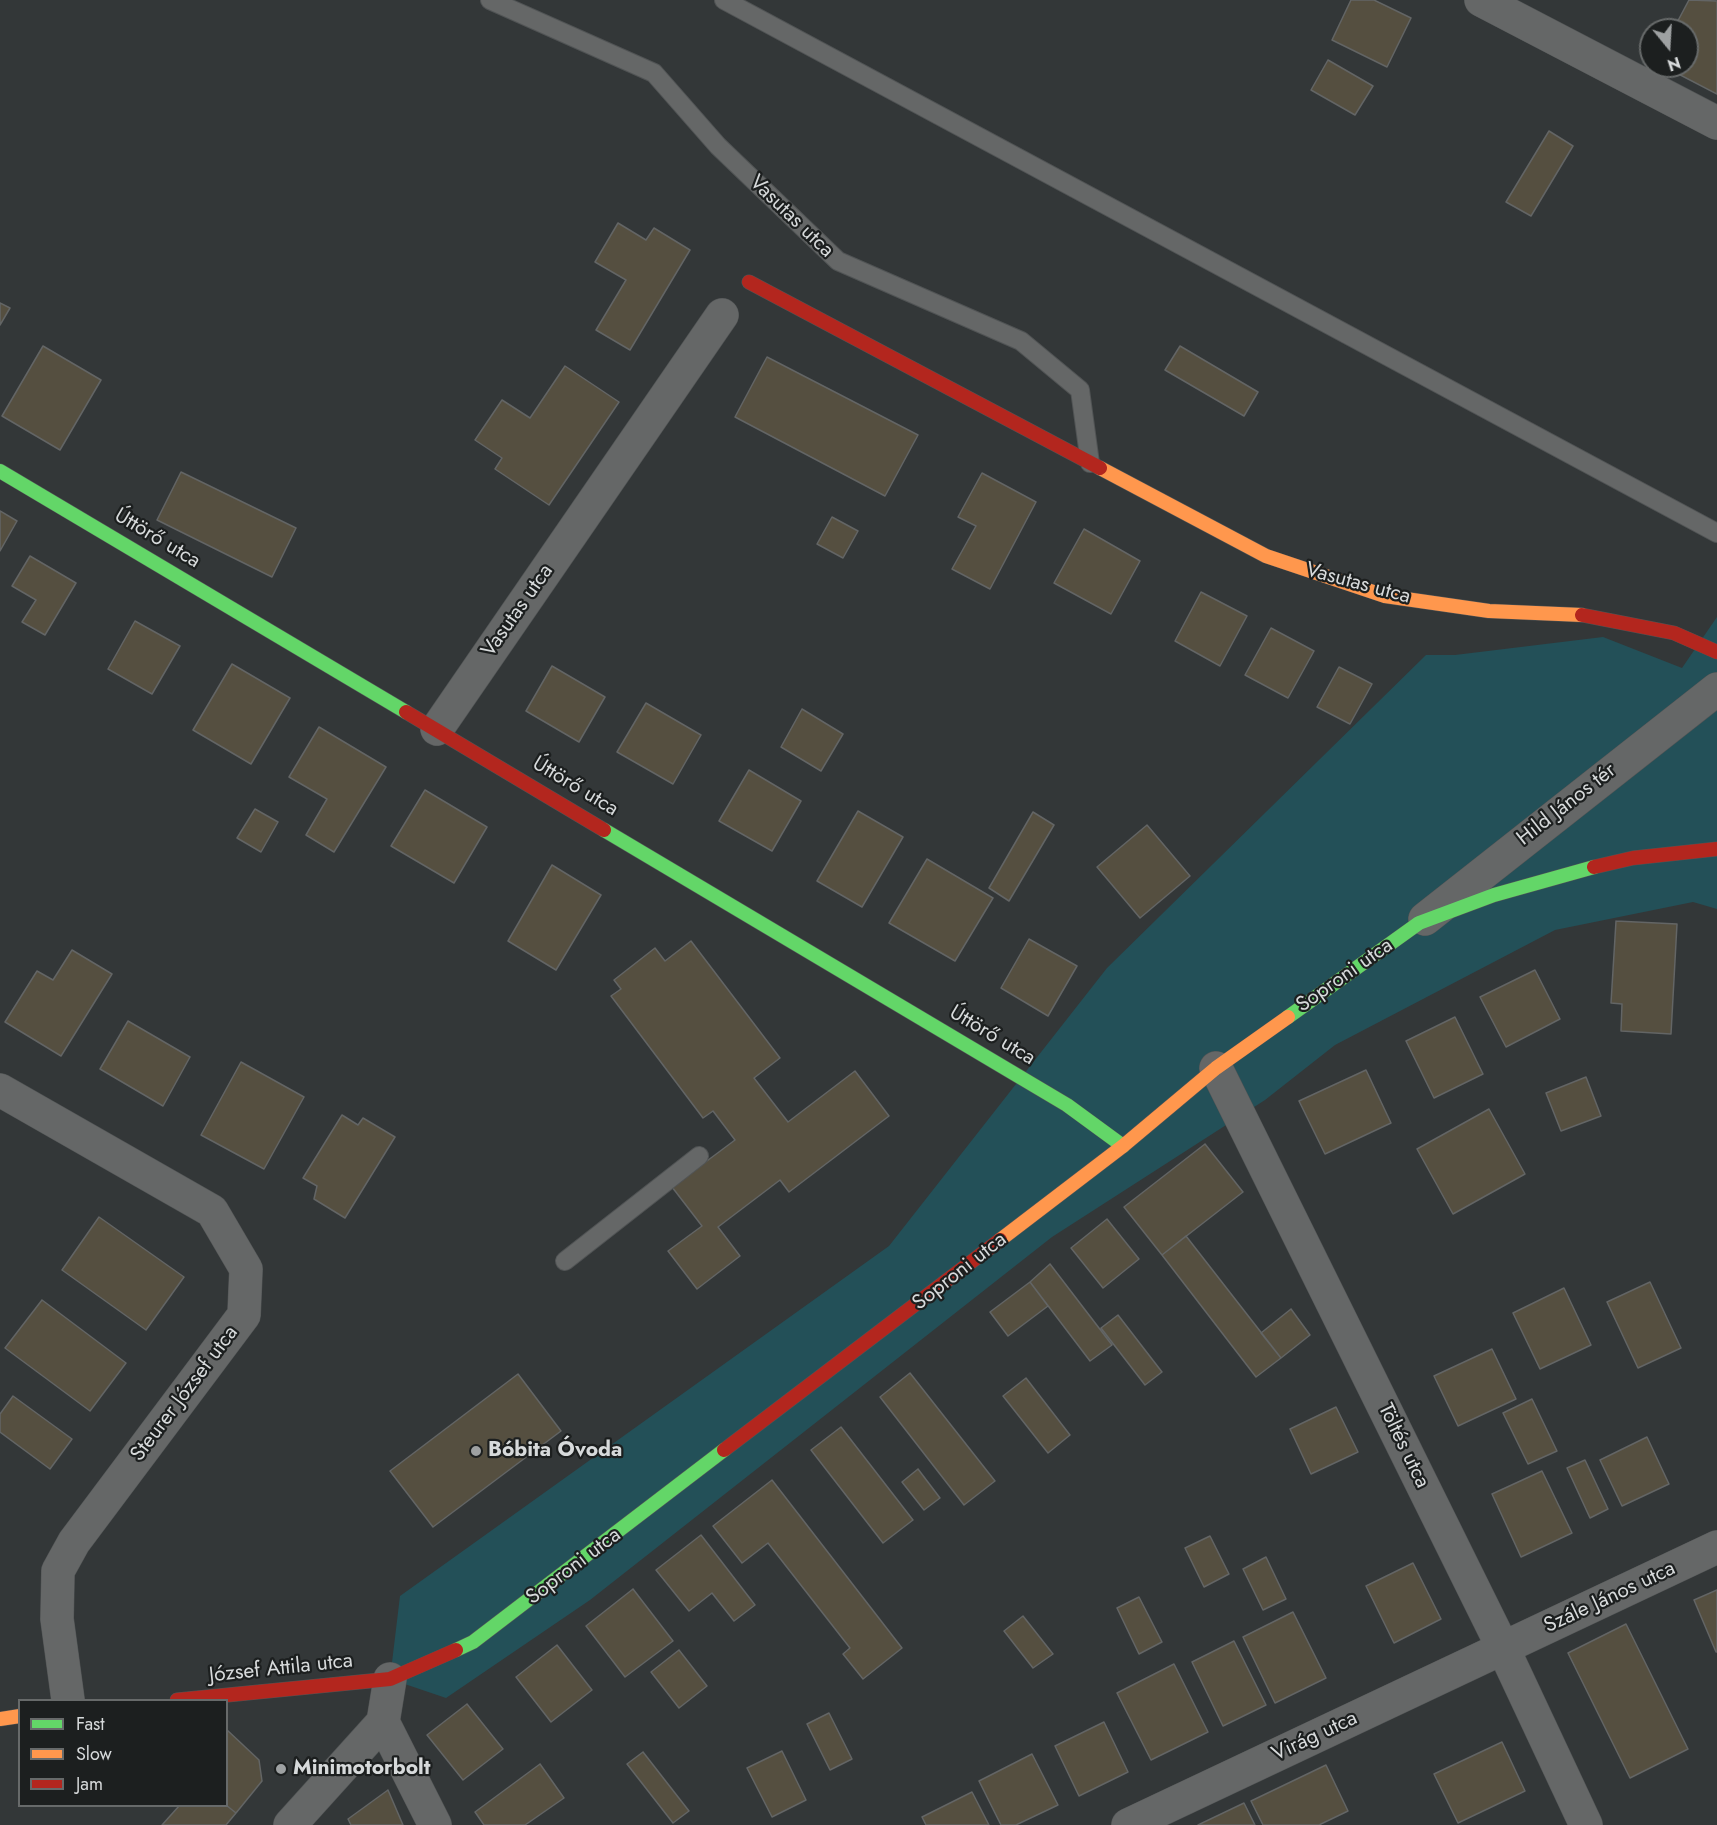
<!DOCTYPE html>
<meta charset="utf-8">
<style>
body{margin:0}
#map{position:relative;width:1717px;height:1825px;overflow:hidden;background:#333738;font-family:Jost,sans-serif}
canvas{display:block}
.legend{position:absolute;left:18px;top:1699px;width:210px;height:108px;box-sizing:border-box;background:#1c1f1f;border:2px solid #676a6a;margin:0;padding:8px 10px;list-style:none;font-size:18px;color:#d7dadb}
.legend li{display:flex;align-items:center;gap:12px;height:30px}
.legend b{width:30px;border:2px solid #676a6a}
.north{position:absolute;left:1639px;top:18px;width:60px;height:60px;box-sizing:border-box;background:#1c1f1f;border:2px solid #676a6a;border-radius:50%;rotate:162deg;font-size:16px;font-weight:700;line-height:24px;text-align:center;color:#d7dadb}
.north::after{content:'';display:block;margin:auto;width:21px;height:27px;background:#9ea1a2;clip-path:polygon(50% 0,100% 100%,50% 72%,0 100%)}
</style>
<div id="map">
<canvas width="1717" height="1825"></canvas>
<ul class="legend">
<li><b style="height:8px;background:#63d668"></b>Fast</li>
<li><b style="height:8px;background:#ff974d"></b>Slow</li>
<li><b style="height:8px;background:#b3261e"></b>Jam</li>
</ul>
<div class="north">N</div>
</div>
<script>
const ctx = document.querySelector('canvas').getContext('2d');
ctx.lineJoin = 'round';
function fillPath(path, color) {
  ctx.fillStyle = color;
  ctx.fill(path, 'evenodd');
}
function toPath(rows) {
  const path = new Path2D();
  for (const r of rows) {
    path.moveTo(r[0], r[1]);
    for (let i = 2; i < r.length; i += 2) path.lineTo(r[i], r[i + 1]);
  }
  return path;
}
function trace(path, color, width, dash) {
  ctx.strokeStyle = color;
  ctx.lineWidth = width;
  ctx.lineCap = dash ? 'butt' : 'round';
  ctx.setLineDash(dash || []);
  ctx.stroke(path);
}
function label(font, color, halo, rows, align = 'center') {
  ctx.font = font + ' Jost,sans-serif';
  ctx.lineWidth = 4.5;
  ctx.setLineDash([]);
  ctx.textBaseline = 'middle';
  ctx.strokeStyle = halo;
  ctx.fillStyle = color;
  for (const [text, x, y, turn = 0] of rows) {
    ctx.save();
    ctx.translate(x, y);
    ctx.rotate((+turn || 0) * Math.PI / 180);
    ctx.textAlign = isNaN(turn) ? turn : align;
    if (halo) ctx.strokeText(text, 0, 0);
    ctx.fillText(text, 0, 0);
    ctx.restore();
  }
}
fillPath(toPath([
 [1717,617,1717,909,1693,902,1555,930,1335,1045,1265,1100,1052,1237,590,1600,446,1698,390,1679,400,1596,889,1246,1107,968,1426,655,1455,655,1603,637,1682,668]
]), '#235058');
const building = toPath([
 [1351,0,1374,0,1411,18,1387,67,1332,40,1351,0],
 [1689,0,1717,1,1717,94,1663,66,1687,66,1687,30,1673,30,1689,0],
 [1328,60,1373,86,1355,115,1311,90,1328,60],
 [1549,131,1573,146,1531,216,1506,202,1549,131],
 [618,223,646,240,654,228,690,250,630,350,596,330,626,280,595,262,618,223],
 [0,303,10,308,0,325,0,303],
 [43,346,101,380,60,450,2,416,43,346],
 [1180,346,1258,392,1244,416,1165,370,1180,346],
 [767,357,918,435,885,496,735,417,767,357],
 [565,366,619,402,549,505,495,469,502,458,475,440,502,400,530,418,565,366],
 [181,472,296,528,272,577,157,520,181,472],
 [982,473,1036,502,990,589,952,569,976,526,958,517,982,473],
 [0,511,17,521,0,551,0,511],
 [832,517,858,531,843,558,817,544,832,517],
 [1084,529,1140,561,1111,614,1054,583,1084,529],
 [30,556,76,583,45,635,22,622,36,600,12,586,30,556],
 [1201,592,1247,616,1220,666,1175,641,1201,592],
 [135,621,180,646,152,694,108,669,135,621],
 [1271,628,1314,651,1288,698,1245,675,1271,628],
 [232,664,290,698,251,764,193,730,232,664],
 [552,666,605,697,579,742,526,711,552,666],
 [1339,667,1372,684,1350,724,1317,707,1339,667],
 [646,703,701,735,673,784,617,752,646,703],
 [802,709,843,734,821,771,781,747,802,709],
 [319,727,386,767,334,852,306,835,327,799,289,777,319,727],
 [749,770,801,801,772,851,719,821,749,770],
 [425,790,487,827,454,883,391,846,425,790],
 [255,809,278,822,261,852,237,838,255,809],
 [858,811,903,837,862,907,817,881,858,811],
 [1033,812,1054,825,1009,901,989,888,1033,812],
 [1147,825,1190,876,1140,918,1097,867,1147,825],
 [927,859,993,898,955,961,889,923,927,859],
 [552,865,601,895,556,970,508,941,552,865],
 [1616,921,1677,924,1671,1034,1621,1031,1622,1004,1611,1003,1616,921],
 [1029,939,1077,966,1048,1016,1001,988,1029,939],
 [691,941,780,1058,754,1078,788,1122,855,1071,889,1116,789,1192,780,1180,718,1227,740,1256,697,1289,668,1251,702,1226,672,1187,735,1140,713,1111,703,1118,611,996,621,989,614,980,655,948,665,961,691,941],
 [72,950,112,974,61,1056,5,1022,37,971,53,980,72,950],
 [1535,970,1560,1019,1506,1047,1480,997,1535,970],
 [1455,1017,1483,1074,1434,1098,1406,1041,1455,1017],
 [128,1021,190,1057,163,1106,100,1069,128,1021],
 [241,1062,304,1097,264,1169,201,1135,241,1062],
 [1366,1070,1391,1123,1325,1154,1299,1101,1366,1070],
 [1586,1077,1601,1116,1561,1131,1546,1093,1586,1077],
 [1489,1109,1525,1174,1453,1214,1417,1149,1489,1109],
 [342,1115,358,1125,363,1118,395,1137,345,1218,314,1199,317,1186,303,1178,342,1115],
 [1205,1144,1243,1192,1162,1255,1124,1207,1205,1144],
 [99,1217,184,1277,146,1330,62,1270,99,1217],
 [1107,1219,1139,1259,1103,1288,1071,1248,1107,1219],
 [1186,1236,1281,1358,1256,1377,1162,1255,1186,1236],
 [1050,1264,1112,1345,1090,1361,1030,1282,1050,1264],
 [1030,1282,1048,1306,1008,1336,990,1312,1030,1282],
 [1650,1282,1681,1348,1638,1368,1607,1302,1650,1282],
 [1564,1288,1591,1345,1540,1369,1513,1313,1564,1288],
 [42,1300,126,1363,90,1411,5,1348,42,1300],
 [1291,1309,1310,1335,1281,1358,1261,1333,1291,1309],
 [1118,1315,1162,1372,1145,1385,1101,1328,1118,1315],
 [1492,1349,1516,1399,1458,1426,1434,1376,1492,1349],
 [910,1373,995,1481,964,1505,880,1397,910,1373],
 [518,1374,561,1431,433,1527,390,1471,518,1374],
 [1026,1378,1070,1435,1048,1453,1003,1396,1026,1378],
 [13,1396,72,1439,50,1469,0,1432,0,1414,13,1396],
 [1532,1399,1557,1451,1528,1464,1503,1413,1532,1399],
 [1336,1407,1358,1452,1311,1474,1290,1429,1336,1407],
 [841,1427,913,1520,883,1543,811,1450,841,1427],
 [1647,1437,1669,1484,1622,1506,1600,1460,1647,1437],
 [1585,1460,1608,1509,1590,1518,1567,1468,1585,1460],
 [918,1469,940,1498,924,1510,902,1482,918,1469],
 [1542,1471,1572,1533,1521,1557,1492,1494,1542,1471],
 [772,1480,902,1648,863,1679,843,1654,850,1648,768,1543,742,1563,713,1526,772,1480],
 [701,1535,755,1605,734,1621,712,1593,689,1611,656,1570,701,1535],
 [1210,1536,1229,1574,1204,1587,1185,1548,1210,1536],
 [1266,1557,1286,1599,1263,1610,1243,1569,1266,1557],
 [1413,1563,1441,1619,1394,1643,1366,1586,1413,1563],
 [633,1589,673,1641,625,1677,586,1626,633,1589],
 [1717,1590,1717,1652,1716,1652,1694,1600,1717,1590],
 [1139,1597,1162,1642,1139,1654,1117,1608,1139,1597],
 [1293,1612,1326,1678,1275,1703,1243,1637,1293,1612],
 [1023,1616,1053,1654,1033,1668,1004,1631,1023,1616],
 [1626,1624,1688,1749,1630,1778,1568,1653,1626,1624],
 [1234,1641,1266,1705,1223,1726,1192,1662,1234,1641],
 [557,1645,592,1690,551,1722,516,1677,557,1645],
 [679,1650,707,1686,679,1708,651,1672,679,1650],
 [1174,1664,1208,1732,1151,1760,1117,1693,1174,1664],
 [467,1704,503,1749,463,1780,427,1735,467,1704],
 [829,1713,852,1759,830,1770,807,1724,829,1713],
 [1104,1722,1128,1772,1079,1796,1055,1746,1104,1722],
 [226,1729,259,1760,262,1781,236,1813,226,1805,226,1729],
 [1502,1742,1525,1791,1458,1823,1434,1774,1502,1742],
 [782,1751,806,1800,772,1817,747,1768,782,1751],
 [643,1752,689,1811,673,1823,627,1764,643,1752],
 [1032,1754,1058,1805,1016,1825,1001,1825,979,1781,1032,1754],
 [540,1764,564,1798,525,1825,484,1825,475,1812,540,1764],
 [1326,1765,1348,1811,1319,1825,1263,1825,1251,1801,1326,1765],
 [388,1790,403,1825,351,1825,348,1819,388,1790],
 [972,1792,989,1825,926,1825,922,1817,972,1792],
 [1244,1803,1255,1825,1198,1825,1244,1803],
 [226,1805,236,1813,226,1825,162,1825,179,1806,226,1805]
]);
fillPath(building, '#554f40');
trace(building, '#636565', 1.5);
const lane = toPath([
 [490,0,654,73,718,146,838,261,1021,341,1080,390,1090,463],
 [724,0,1717,533],
 [565,1261,699,1156]
]);
const street = toPath([
 [1481,0,1717,123],
 [437,729,722,315],
 [1425,919,1717,689],
 [1216,1068,1503,1648,1586,1825],
 [0,1090,212,1211,246,1269,244,1315,74,1542,58,1571,57,1619,68,1700],
 [383,1722,435,1825],
 [290,1825,383,1722,390,1679],
 [1128,1825,1717,1547]
]);
const fast = toPath([
 [0,471,406,712],
 [604,830,1067,1105,1123,1146],
 [1288,1017,1419,923,1494,895,1594,867],
 [456,1650,473,1642,724,1450]
]);
const slow = toPath([
 [1100,468,1266,556,1385,596,1489,611,1582,615],
 [1000,1240,1123,1146,1216,1068,1288,1017],
 [0,1719,20,1716]
]);
const jam = toPath([
 [749,282,1100,468],
 [1582,615,1674,633,1717,652],
 [406,712,604,830],
 [1594,867,1633,858,1717,849],
 [724,1450,1000,1240],
 [177,1700,390,1679,456,1650]
]);
trace(lane, '#515455', 20);
trace(street, '#515455', 34);
trace(fast, '#515455', 15);
trace(slow, '#515455', 15);
trace(jam, '#515455', 15);
trace(lane, '#656767', 18);
trace(street, '#656767', 33);
trace(fast, '#63d668', 14);
trace(slow, '#ff974d', 14);
trace(jam, '#b3261e', 14);
for (const [x, y, r, color] of [
 [476,1451,6,"#9ea1a2"],
 [281,1769,6,"#9ea1a2"]
]) {
  const dot = new Path2D();
  dot.arc(x, y, r, 0, 2 * Math.PI);
  ctx.fillStyle = color;
  ctx.fill(dot);
  trace(dot, '#1c1f1f', 2);
}
label('21px', '#d7dadb', '#1c1f1f', [
 ["Vasutas utca",791,217,44],
 ["Úttörő utca",157,539,31],
 ["Vasutas utca",1358,584,15],
 ["Vasutas utca",518,611,-55],
 ["Úttörő utca",575,787,31],
 ["Hild János tér",1567,805,-38],
 ["Soproni utca",1345,976,-35],
 ["Úttörő utca",992,1036,31],
 ["Soproni utca",960,1272,-38],
 ["Steurer József utca",185,1394,-53],
 ["Töltés utca",1403,1446,64],
 ["Soproni utca",574,1567,-37],
 ["Szále János utca",1610,1598,-25],
 ["József Attila utca",281,1669,-6],
 ["Virág utca",1315,1737,-25]
]);
label('bold 21px', '#d7dadb', '#1c1f1f', [
 ["Bóbita Óvoda",488,1451],
 ["Minimotorbolt",293,1769]
], 'left');
</script>
